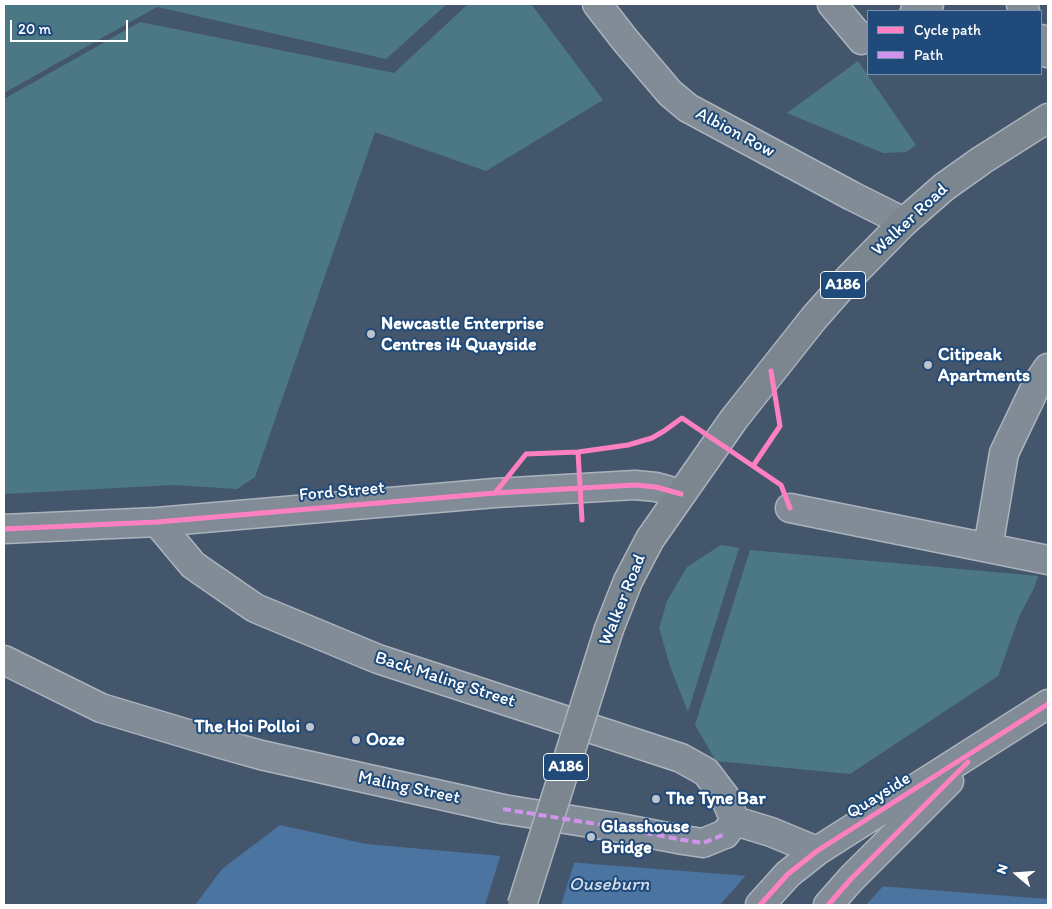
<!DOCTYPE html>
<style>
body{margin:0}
#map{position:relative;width:1052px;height:909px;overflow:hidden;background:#44566c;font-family:Itim,sans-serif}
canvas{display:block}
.frame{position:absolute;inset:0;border:5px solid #fff;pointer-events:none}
.legend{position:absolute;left:867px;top:10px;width:175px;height:65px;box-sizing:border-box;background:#1f4a7a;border:1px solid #7992af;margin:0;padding:6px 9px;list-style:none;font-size:15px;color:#fff}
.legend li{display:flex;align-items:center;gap:10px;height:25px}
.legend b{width:25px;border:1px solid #7992af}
.north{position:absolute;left:992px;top:849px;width:50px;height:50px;-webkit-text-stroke:4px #1f4a7a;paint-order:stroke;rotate:288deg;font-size:14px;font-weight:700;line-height:20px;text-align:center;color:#fff}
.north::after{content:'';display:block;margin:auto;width:18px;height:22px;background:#fff;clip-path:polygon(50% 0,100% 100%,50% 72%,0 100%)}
.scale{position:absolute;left:10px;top:20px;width:118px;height:22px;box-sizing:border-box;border:2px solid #fff;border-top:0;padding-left:6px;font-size:15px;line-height:18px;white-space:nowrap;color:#fff;-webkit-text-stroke:4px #1f4a7a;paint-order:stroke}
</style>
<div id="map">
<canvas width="1052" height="909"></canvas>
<div class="frame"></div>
<ul class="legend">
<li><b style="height:6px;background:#ff80c0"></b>Cycle path</li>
<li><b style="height:6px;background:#d193ec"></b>Path</li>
</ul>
<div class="north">N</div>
<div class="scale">20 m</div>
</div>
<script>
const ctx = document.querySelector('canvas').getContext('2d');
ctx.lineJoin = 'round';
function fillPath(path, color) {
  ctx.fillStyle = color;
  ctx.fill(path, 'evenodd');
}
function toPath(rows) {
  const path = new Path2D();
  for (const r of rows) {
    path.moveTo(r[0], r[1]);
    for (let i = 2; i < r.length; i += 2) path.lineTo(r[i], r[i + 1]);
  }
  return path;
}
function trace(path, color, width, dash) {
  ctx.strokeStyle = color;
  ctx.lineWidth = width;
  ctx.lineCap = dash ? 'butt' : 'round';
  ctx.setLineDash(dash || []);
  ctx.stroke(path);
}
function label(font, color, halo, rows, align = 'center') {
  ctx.font = font + ' Itim,sans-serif';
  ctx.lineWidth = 4;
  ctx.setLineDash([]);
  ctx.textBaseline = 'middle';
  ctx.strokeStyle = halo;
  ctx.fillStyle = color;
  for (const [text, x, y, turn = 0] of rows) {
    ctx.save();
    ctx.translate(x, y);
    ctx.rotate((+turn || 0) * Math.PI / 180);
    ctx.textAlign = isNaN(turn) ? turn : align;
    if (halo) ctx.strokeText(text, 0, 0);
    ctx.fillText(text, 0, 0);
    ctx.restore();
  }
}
fillPath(toPath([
 [4,4,447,4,386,59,157,7,4,93],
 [468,4,531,4,603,100,486,171,375,132,255,477,237,489,174,485,4,494,4,99,140,22,394,73],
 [858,61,916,145,906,152,883,153,787,113],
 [721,545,739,548,688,712,671,669,659,628,667,601,687,567],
 [750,550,1038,576,1034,588,1019,617,998,676,850,774,716,761,695,725]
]), '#4b7884');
fillPath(toPath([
 [280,825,366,844,592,864,1048,899,1048,905,195,905,222,869]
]), '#4b74a1');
fillPath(toPath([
 [501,854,575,860,561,905,485,905],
 [747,874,885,884,866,905,720,905]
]), '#44566c');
const pedestrian = toPath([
 [503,809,615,827,683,840,703,843,725,834]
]);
const minor = toPath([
 [832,4,862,40,868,37],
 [1021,4,1025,11],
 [915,11,929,4],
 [1041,39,1048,53],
 [790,508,1048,560],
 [157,522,193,565,255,608,378,659,681,758,706,772,725,797,735,821],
 [4,529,157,522,495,493,635,485,656,487,681,494],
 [988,548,1004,453,1037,384,1048,368],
 [4,660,101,708,218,743,261,755,503,809],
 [725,834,735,821,771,832,817,851],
 [760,905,788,874,817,851,1048,704],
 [828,905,851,879,949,781]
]);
const tertiary = toPath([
 [597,4,625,40,670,93,688,108,852,196,904,222]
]);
const primary = toPath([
 [609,629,628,581,650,539,734,419,814,318,851,276,904,222,944,187,982,160,1048,118]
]);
trace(pedestrian, '#abb3bd', 31);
trace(minor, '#abb3bd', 31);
trace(tertiary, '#abb3bd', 31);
trace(primary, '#abb3bd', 31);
trace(pedestrian, '#828c96', 28);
trace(minor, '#828c96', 28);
trace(tertiary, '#828c96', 28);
trace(primary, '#7c868e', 28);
const primaryBridge = toPath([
 [522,905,609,629]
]);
trace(primaryBridge, '#abb3bd', 31, []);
trace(primaryBridge, '#7c868e', 28);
trace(toPath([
 [503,809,615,827,683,840,703,843,725,834]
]), '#d193ec', 4, [8, 4]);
trace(toPath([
 [578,452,582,520],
 [753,466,780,426,771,371],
 [495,493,526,454,578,452,628,445,652,438,664,431,682,418,781,485,790,508],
 [4,529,157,522,495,493,635,485,656,487,681,494],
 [760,905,788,874,817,851,1048,704],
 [828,905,851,879,968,762]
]), '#ff80c0', 5);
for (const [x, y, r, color] of [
 [371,334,5,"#bec4cc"],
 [928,365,5,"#bec4cc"],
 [310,727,5,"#bec4cc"],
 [356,740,5,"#bec4cc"],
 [656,799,5,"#bec4cc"],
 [591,837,5,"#bec4cc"]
]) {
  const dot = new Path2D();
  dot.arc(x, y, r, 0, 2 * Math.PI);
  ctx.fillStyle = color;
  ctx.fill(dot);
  trace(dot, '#1f4a7a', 2);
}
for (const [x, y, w] of [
 [843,285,45],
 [566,767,45]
]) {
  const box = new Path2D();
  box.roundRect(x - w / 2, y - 13.5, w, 27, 4);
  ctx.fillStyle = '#1f4a7a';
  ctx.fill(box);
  trace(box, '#fff', 1);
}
label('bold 16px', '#fff', null, [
 ["A186",843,285],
 ["A186",566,767]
]);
label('18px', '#fff', '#1f4a7a', [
 ["Albion Row",735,133,28],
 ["Walker Road",910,220,-43],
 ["Ford Street",342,492,-5],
 ["Walker Road",623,600,-68],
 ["Back Maling Street",445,680,18],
 ["Maling Street",409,788,12],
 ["Quayside",879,796,-32]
]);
label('bold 18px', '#fff', '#1f4a7a', [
 ["Newcastle Enterprise",381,324],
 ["Centres i4 Quayside",381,345],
 ["Citipeak",938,355],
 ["Apartments",938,376],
 ["The Hoi Polloi",300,727,"right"],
 ["Ooze",366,740],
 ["The Tyne Bar",666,799],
 ["Glasshouse",601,827],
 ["Bridge",601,848]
], 'left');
label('italic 19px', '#d2dde9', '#1f4a7a', [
 ["Ouseburn",609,885]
]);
</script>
